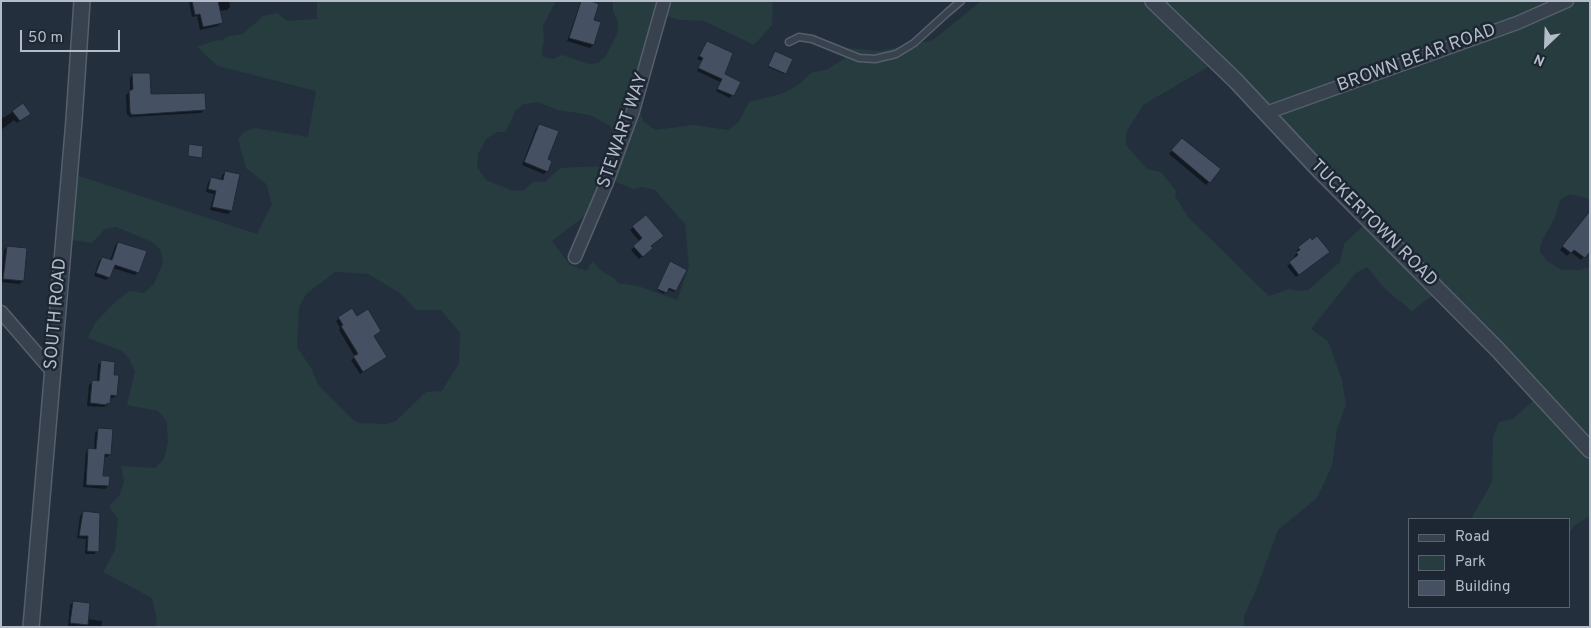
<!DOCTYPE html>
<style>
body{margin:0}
#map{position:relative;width:1591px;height:628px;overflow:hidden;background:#242f3e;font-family:Overpass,sans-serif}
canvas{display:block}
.frame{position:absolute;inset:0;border:2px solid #b4bcc9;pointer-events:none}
.legend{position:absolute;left:1408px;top:518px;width:162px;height:90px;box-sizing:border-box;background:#1d2633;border:1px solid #59626f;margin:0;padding:6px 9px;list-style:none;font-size:15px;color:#b4bcc9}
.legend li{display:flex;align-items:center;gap:10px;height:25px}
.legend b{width:25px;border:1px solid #59626f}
.north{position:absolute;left:1521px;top:20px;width:50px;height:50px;-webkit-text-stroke:4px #1d2633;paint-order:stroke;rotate:204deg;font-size:14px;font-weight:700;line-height:20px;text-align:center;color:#b4bcc9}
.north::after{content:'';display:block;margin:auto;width:18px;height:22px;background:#b4bcc9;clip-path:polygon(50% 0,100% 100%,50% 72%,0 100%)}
.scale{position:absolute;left:20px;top:30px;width:100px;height:22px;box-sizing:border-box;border:2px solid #b4bcc9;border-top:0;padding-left:6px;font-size:15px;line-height:18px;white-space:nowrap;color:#b4bcc9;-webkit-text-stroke:4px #1d2633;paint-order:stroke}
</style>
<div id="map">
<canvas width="1591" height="628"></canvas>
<div class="frame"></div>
<ul class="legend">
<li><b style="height:6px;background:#38414e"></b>Road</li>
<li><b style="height:14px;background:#263c3f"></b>Park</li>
<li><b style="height:14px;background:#455162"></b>Building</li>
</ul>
<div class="north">N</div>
<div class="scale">50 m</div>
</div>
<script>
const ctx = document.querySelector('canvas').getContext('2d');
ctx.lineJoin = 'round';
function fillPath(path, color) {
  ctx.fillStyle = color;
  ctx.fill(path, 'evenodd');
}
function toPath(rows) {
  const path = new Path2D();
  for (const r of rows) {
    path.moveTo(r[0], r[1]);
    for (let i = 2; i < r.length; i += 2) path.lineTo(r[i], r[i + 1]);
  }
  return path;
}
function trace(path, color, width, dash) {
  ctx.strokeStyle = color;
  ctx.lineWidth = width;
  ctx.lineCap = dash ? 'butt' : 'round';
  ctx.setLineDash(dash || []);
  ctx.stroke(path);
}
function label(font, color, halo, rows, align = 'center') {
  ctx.font = font + ' Overpass,sans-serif';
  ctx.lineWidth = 5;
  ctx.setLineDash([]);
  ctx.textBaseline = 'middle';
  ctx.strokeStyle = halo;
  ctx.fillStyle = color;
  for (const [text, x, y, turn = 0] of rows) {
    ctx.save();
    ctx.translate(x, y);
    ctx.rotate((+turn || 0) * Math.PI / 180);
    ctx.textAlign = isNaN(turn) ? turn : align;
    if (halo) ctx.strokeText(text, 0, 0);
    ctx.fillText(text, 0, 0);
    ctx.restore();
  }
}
fillPath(toPath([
 [317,1,556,1,543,26,544,41,542,52,543,57,553,59,562,55,589,64,598,63,606,56,617,34,618,22,613,11,613,3,611,1,773,1,772,25,754,45,704,21,680,20,662,15,639,93,645,94,639,110,644,122,655,130,693,125,728,130,739,122,749,102,781,94,798,85,811,73,828,69,845,58,847,48,880,51,933,40,981,1,1590,1,1590,199,1570,194,1560,200,1555,217,1541,243,1540,252,1547,261,1562,270,1579,270,1590,267,1590,516,1575,525,1570,532,1570,519,1471,519,1492,482,1493,436,1499,422,1513,419,1537,397,1436,293,1411,312,1410,309,1408,309,1407,306,1403,304,1403,302,1400,302,1384,288,1367,267,1356,273,1311,329,1328,341,1342,380,1346,405,1337,429,1332,466,1317,498,1278,530,1258,585,1244,617,1244,627,155,627,157,621,152,598,103,572,115,550,118,519,109,506,119,496,124,482,121,466,155,468,164,459,168,443,167,422,158,411,127,405,135,371,128,357,122,351,88,338,95,323,115,302,129,291,144,293,154,284,163,263,160,249,152,242,116,227,105,229,92,243,64,239,73,174,257,234,272,204,266,184,246,168,238,139,244,132,254,128,308,137,316,91,218,66,197,47,213,41,222,40,229,36,243,34,263,16,277,13,287,21,317,19],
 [1213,64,1365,224,1344,244,1340,262,1308,290,1297,291,1290,289,1269,296,1188,217,1175,196,1176,191,1161,172,1147,169,1126,145,1126,133,1143,105],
 [538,102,558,110,590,115,610,126,618,142,606,166,560,168,545,182,533,182,523,191,511,190,486,180,477,167,478,154,486,139,497,132,505,132,516,110,524,104],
 [608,179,634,189,642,187,655,190,685,224,689,267,677,300,638,286,618,283,614,278,600,270,593,261,586,271,570,265,552,241,595,208],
 [335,272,368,274,400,293,416,310,441,310,460,333,459,363,442,391,426,392,396,421,386,424,358,423,351,418,319,386,311,368,297,347,299,307,307,293]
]), '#263c3f');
fillPath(toPath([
 [189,1,229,1,230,7,227,10,219,11,221,22,218,26,200,30,197,16,192,17],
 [581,1,587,1,592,21,599,23,593,45,590,48,567,41],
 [707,42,724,75,739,82,730,98,716,91,720,82,697,71,702,61,697,59],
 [774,54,785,73,784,74,768,67],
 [133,75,150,95,204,110,201,113,129,117,129,115,127,115,126,95,130,91,130,78],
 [23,105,27,116,17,123,14,120,1,130,1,116,3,118],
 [540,125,546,160,547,171,544,174,522,165,536,128],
 [1179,142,1220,169,1206,185,1169,154],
 [226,172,239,175,231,211,228,214,210,210,214,194,206,192,208,182,211,179,221,181,222,175],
 [646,216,651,248,639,259,631,250,640,242,630,230],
 [1582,222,1590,249,1581,260,1571,252,1567,256,1560,250],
 [1310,239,1325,254,1296,277,1287,266,1296,259,1294,256,1297,253,1296,251],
 [118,243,138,272,135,275,113,268,109,277,106,280,94,276,99,261,102,258,110,261,115,246],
 [7,247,23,281,19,284,1,282,4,250],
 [669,264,685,270,675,291,674,292,667,289,664,294,657,290],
 [352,310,373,336,386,357,360,374,351,360,355,357,339,330,340,328,336,321],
 [101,362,113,376,116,395,113,398,109,398,109,403,106,406,102,407,87,406,89,385,92,382,97,382,98,365],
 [98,430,110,454,107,457,103,457,102,477,108,486,105,489,83,487,86,452,89,449,94,450,95,433],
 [83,513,97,551,94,554,85,554,86,539,77,538,80,516],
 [73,602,87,619,102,621,101,627,68,626,70,605]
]), '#0007');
const building = toPath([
 [192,1,218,1,223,23,203,27,200,14,195,15,192,1],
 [581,1,591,1,599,4,594,20,601,22,594,45,569,38,581,1],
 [707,41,733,53,725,74,741,82,734,96,717,89,722,79,698,68,703,58,699,56,707,41],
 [775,51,793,59,786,74,768,66,775,51],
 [132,73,150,73,151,94,205,93,206,110,131,115,131,113,130,113,129,91,133,89,132,73],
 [23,103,31,114,20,121,12,111,23,103],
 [539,124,559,131,548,159,552,161,548,172,524,162,539,124],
 [1182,138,1221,169,1210,183,1171,150,1182,138],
 [189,144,203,146,202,158,188,156,189,144],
 [225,171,240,174,232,211,212,207,216,191,208,189,211,177,223,180,225,171],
 [1590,211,1590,252,1585,258,1574,250,1571,253,1562,246,1590,211],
 [646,215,664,236,651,246,653,248,643,257,633,246,642,238,632,226,646,215],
 [1317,236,1330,252,1299,275,1289,262,1298,255,1296,252,1300,250,1298,247,1311,237,1312,240,1317,236],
 [118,242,147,251,139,273,115,265,110,278,96,273,102,257,112,260,118,242],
 [7,246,27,248,24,281,3,279,7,246],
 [670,261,687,270,676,291,669,288,667,293,657,289,670,261],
 [352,308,357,316,368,309,381,331,374,336,387,357,363,372,353,356,358,354,341,326,343,325,338,317,352,308],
 [101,360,115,362,114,375,119,375,117,396,111,395,110,404,107,403,107,405,90,403,92,380,99,381,101,360],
 [98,428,113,429,111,455,105,454,103,476,110,476,109,486,86,485,88,448,96,449,98,428],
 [83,511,100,513,99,552,87,551,88,536,79,536,83,511],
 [73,601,90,603,88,625,70,623,73,601]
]);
fillPath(building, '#455162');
trace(building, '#1f2835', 1);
const service = toPath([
 [789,42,799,37,812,39,859,58,875,59,896,54,914,43,948,12,961,1]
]);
const minor = toPath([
 [1266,113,1517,23,1567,1],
 [575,257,607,182,633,111,664,1],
 [1,312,52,371]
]);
const tertiary = toPath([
 [1153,1,1236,81,1321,172,1498,350,1590,450],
 [31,627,74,120,82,1]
]);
trace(service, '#565f6c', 9);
trace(minor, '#565f6c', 15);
trace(tertiary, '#565f6c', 18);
trace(service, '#38414e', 6);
trace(minor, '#38414e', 12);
trace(tertiary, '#38414e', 15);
label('18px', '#b4bcc9', '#1d2633', [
 ["BROWN BEAR ROAD",1417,59,-20],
 ["STEWART WAY",624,131,-71],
 ["TUCKERTOWN ROAD",1373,224,45],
 ["SOUTH ROAD",57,314,-85]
]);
</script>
